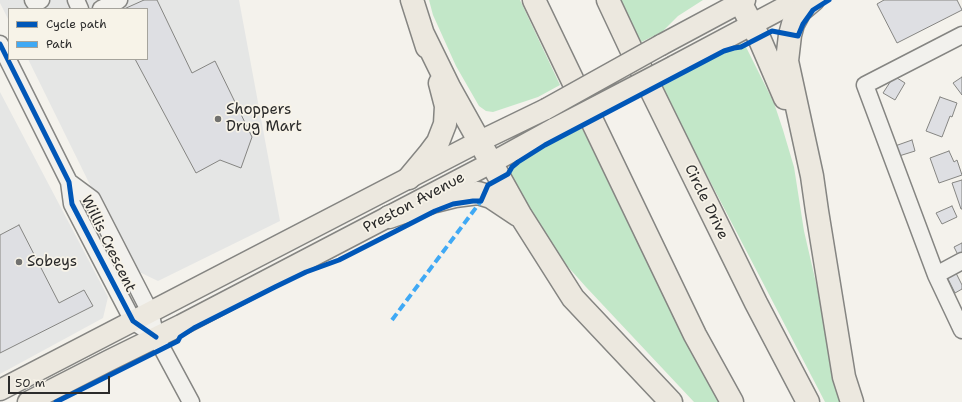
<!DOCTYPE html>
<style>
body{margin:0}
#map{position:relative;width:962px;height:402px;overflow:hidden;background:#f4f2ec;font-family:"Shantell Sans",sans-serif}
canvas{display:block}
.legend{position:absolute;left:8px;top:8px;width:140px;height:52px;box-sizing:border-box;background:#f7f3e8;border:1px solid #a5a39c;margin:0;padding:5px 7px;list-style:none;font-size:12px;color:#2b2b2b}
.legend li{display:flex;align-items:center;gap:8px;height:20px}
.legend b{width:20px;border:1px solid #a5a39c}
.scale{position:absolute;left:8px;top:376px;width:102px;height:18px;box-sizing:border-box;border:2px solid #2b2b2b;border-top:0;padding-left:5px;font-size:12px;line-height:14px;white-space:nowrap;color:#2b2b2b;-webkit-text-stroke:3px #f7f3e8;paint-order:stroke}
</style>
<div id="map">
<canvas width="962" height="402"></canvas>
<ul class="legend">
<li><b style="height:5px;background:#0057b8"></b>Cycle path</li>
<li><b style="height:5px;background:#3fa9f5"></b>Path</li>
</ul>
<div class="scale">50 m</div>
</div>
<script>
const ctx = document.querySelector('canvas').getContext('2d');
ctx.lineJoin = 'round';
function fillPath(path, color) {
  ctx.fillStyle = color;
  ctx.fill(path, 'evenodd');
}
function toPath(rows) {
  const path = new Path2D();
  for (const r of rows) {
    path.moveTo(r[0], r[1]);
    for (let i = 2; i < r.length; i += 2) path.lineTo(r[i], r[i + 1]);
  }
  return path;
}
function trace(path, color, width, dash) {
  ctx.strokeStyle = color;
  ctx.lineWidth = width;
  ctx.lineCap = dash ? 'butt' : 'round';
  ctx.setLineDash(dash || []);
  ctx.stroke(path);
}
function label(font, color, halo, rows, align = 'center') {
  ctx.font = font + ' "Shantell Sans",sans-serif';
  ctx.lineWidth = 3.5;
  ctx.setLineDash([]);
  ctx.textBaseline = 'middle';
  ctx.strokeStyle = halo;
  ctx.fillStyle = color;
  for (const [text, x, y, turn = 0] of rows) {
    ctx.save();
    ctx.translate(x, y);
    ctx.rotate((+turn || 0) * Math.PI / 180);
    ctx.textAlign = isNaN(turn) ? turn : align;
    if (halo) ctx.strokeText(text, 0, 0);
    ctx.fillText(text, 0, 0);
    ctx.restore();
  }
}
fillPath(toPath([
 [0,0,239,0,280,221,158,281,131,268,28,59,147,59,147,9,9,9,9,21,0,3],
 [0,92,108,297,103,318,0,374]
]), '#e5e6e5');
fillPath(toPath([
 [429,0,520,0,560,85,538,97,493,112,486,111,479,106,456,66,433,15],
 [619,0,703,0,678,16,662,32,639,43],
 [731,43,740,43,745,45,774,103,783,130,794,167,804,231,822,309,847,402,825,402,661,87,683,75],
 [582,128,626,219,720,402,694,402,586,287,553,250,509,176,509,168,514,159,520,154,559,140]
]), '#c2e7c8');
const building = toPath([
 [144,0,157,0,192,73,215,61,252,137,241,168,220,160,196,173,135,59,147,59,147,9,124,9,144,0],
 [884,0,957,0,962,10,897,43,877,4,884,0],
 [894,76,905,83,895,100,883,93,894,76],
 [962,77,962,95,953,83,962,77],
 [940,97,957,103,952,117,950,116,942,137,926,131,940,97],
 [912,140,915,151,899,156,895,146,912,140],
 [949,151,954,162,957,160,962,175,939,183,930,158,949,151],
 [962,180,962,209,961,209,952,183,962,180],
 [952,206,957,217,942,224,936,213,952,206],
 [19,225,59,303,84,290,93,306,0,353,0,235,19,225],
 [962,243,962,256,959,257,954,247,962,243],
 [956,273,962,285,962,289,955,293,947,277,956,273]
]);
fillPath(building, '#dedfe3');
trace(building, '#858582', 1);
const minor = toPath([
 [33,0,35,3,41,0],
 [76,0,80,9],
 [101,9,119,0],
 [962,35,865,85,936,275,962,330],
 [0,44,69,182,72,204,133,321,156,337],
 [69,182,92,199,150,312,156,337,191,402],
 [936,275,962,261]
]);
const major = toPath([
 [661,45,745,0],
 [674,66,798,0],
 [0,390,480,141,546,109],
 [28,402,110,360,181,325,491,163,555,128]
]);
const highway = toPath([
 [412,0,427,47],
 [534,0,695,335,732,402],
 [608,0,631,49,756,303,808,402],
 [739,0,760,40,785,98],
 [813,0,800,11,793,24,790,35,787,61,812,176,817,211,844,377,852,402],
 [423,34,449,87,521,216,573,298,671,402],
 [409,178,429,154,438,142,445,124,446,106,440,83],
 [389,217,435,201,455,196,478,193,491,197,518,215]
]);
trace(minor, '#858582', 19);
trace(major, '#858582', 23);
trace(highway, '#858582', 25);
trace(minor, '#f2f1ed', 16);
trace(major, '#ece8df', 20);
trace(highway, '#ece8df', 22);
const majorBridge = toPath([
 [546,109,661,45],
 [555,128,674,66]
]);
trace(majorBridge, '#858582', 23, []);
trace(majorBridge, '#ece8df', 20);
trace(toPath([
 [392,320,481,201]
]), '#3fa9f5', 4, [8, 4]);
trace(toPath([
 [0,44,69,182,72,204,133,321,156,337],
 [56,402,178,341,180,337,194,328,275,287,306,272,339,260,396,231,435,211,453,204,473,201,481,201,488,185,508,174,512,167,518,162,545,145,724,51,734,48,741,47,772,31,798,36,803,24,813,10,829,0]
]), '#0057b8', 5);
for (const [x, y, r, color] of [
 [218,119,4,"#71716f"],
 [19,262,4,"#71716f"]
]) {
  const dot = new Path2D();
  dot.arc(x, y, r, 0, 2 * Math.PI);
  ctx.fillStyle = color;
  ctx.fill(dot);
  trace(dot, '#f7f3e8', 1.5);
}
label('15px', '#2b2b2b', '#f7f3e8', [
 ["Shoppers",226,110],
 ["Drug Mart",226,127],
 ["Sobeys",27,262]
], 'left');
label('15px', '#2b2b2b', '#f7f3e8', [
 ["Circle Drive",706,202,64],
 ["Preston Avenue",414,203,-28],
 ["Willis Crescent",108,244,64]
]);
</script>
